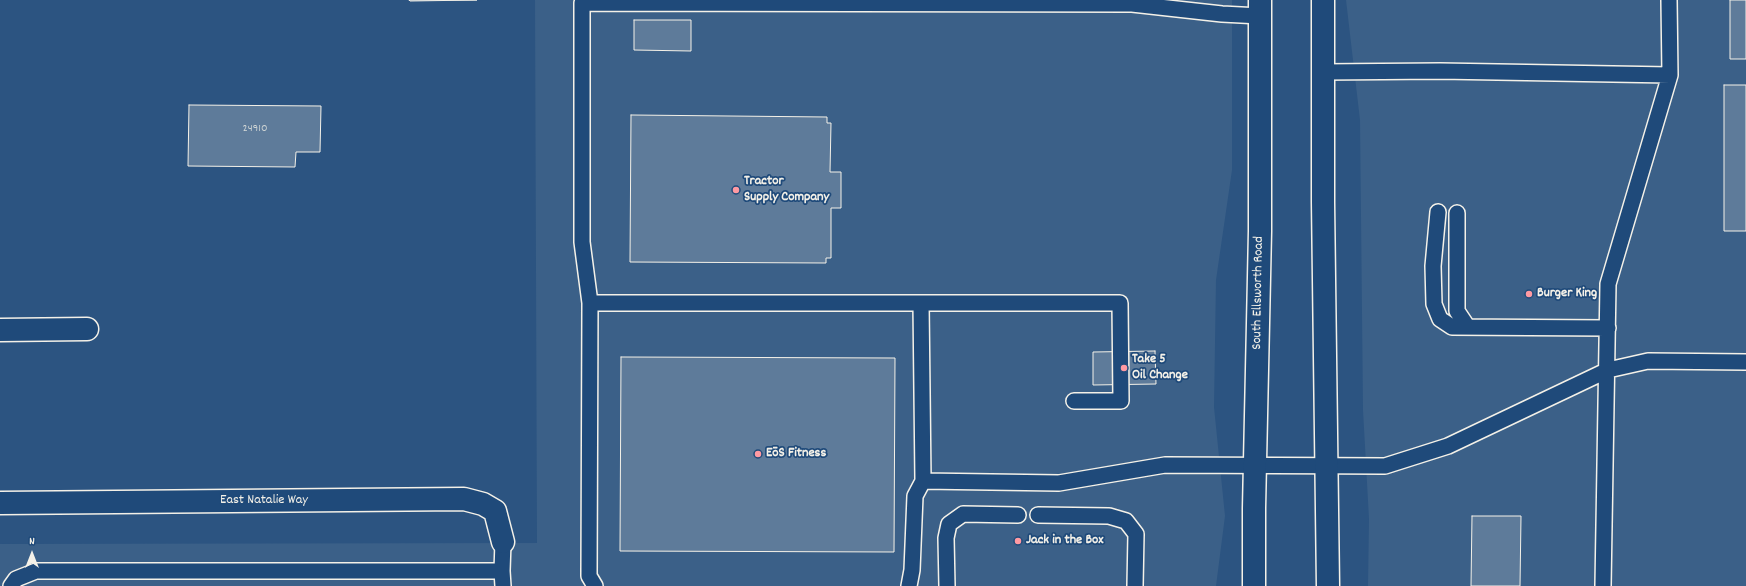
<!DOCTYPE html>
<meta charset="utf-8">
<style>
body{margin:0}
#map{position:relative;width:1746px;height:586px;overflow:hidden;background:#2c5481;font-family:Dekko,sans-serif}
canvas{display:block}
.north{position:absolute;left:12px;top:534px;width:40px;height:40px;-webkit-text-stroke:3px #1f4a7a;paint-order:stroke;rotate:0deg;font-size:11px;font-weight:700;line-height:16px;text-align:center;color:#f4f1e8}
.north::after{content:'';display:block;margin:auto;width:14px;height:18px;background:#f4f1e8;clip-path:polygon(50% 0,100% 100%,50% 72%,0 100%)}
</style>
<div id="map">
<canvas width="1746" height="586"></canvas>
<div class="north">N</div>
</div>
<script>
const ctx = document.querySelector('canvas').getContext('2d');
ctx.lineJoin = 'round';
function fillPath(path, color) {
  ctx.fillStyle = color;
  ctx.fill(path, 'evenodd');
}
function toPath(rows) {
  const path = new Path2D();
  for (const r of rows) {
    path.moveTo(r[0], r[1]);
    for (let i = 2; i < r.length; i += 2) path.lineTo(r[i], r[i + 1]);
  }
  return path;
}
function trace(path, color, width, dash) {
  ctx.strokeStyle = color;
  ctx.lineWidth = width;
  ctx.lineCap = dash ? 'butt' : 'round';
  ctx.setLineDash(dash || []);
  ctx.stroke(path);
}
function label(font, color, halo, rows, align = 'center') {
  ctx.font = font + ' Dekko,sans-serif';
  ctx.lineWidth = 3.5;
  ctx.setLineDash([]);
  ctx.textBaseline = 'middle';
  ctx.strokeStyle = halo;
  ctx.fillStyle = color;
  for (const [text, x, y, turn = 0] of rows) {
    ctx.save();
    ctx.translate(x, y);
    ctx.rotate((+turn || 0) * Math.PI / 180);
    ctx.textAlign = isNaN(turn) ? turn : align;
    if (halo) ctx.strokeText(text, 0, 0);
    ctx.fillText(text, 0, 0);
    ctx.restore();
  }
}
fillPath(toPath([
 [535,0,1232,0,1232,170,1216,280,1214,407,1225,516,1216,586,0,586,0,544,537,543],
 [1346,0,1746,0,1746,586,1368,586,1369,519,1363,410,1360,120]
]), '#3b6088');
const building = toPath([
 [409,0,477,0,410,1,409,0],
 [1730,0,1746,0,1746,59,1730,59,1730,0],
 [634,20,691,20,691,51,634,50,634,20],
 [1724,85,1746,85,1746,231,1724,231,1724,85],
 [189,105,321,106,320,152,296,152,295,167,188,166,189,105],
 [631,115,827,117,827,123,831,123,830,172,841,172,841,208,831,208,831,258,826,258,826,263,630,262,631,115],
 [1155,351,1156,384,1093,385,1093,352,1155,351],
 [621,357,895,358,894,552,620,551,621,357],
 [1472,516,1521,516,1520,586,1471,586,1472,516]
]);
fillPath(building, '#5e7b9a');
trace(building, '#f4f1e8', 1);
const lane = toPath([
 [1260,16,1222,14,1132,4,582,3,582,242,590,303,921,303,923,481,1059,483,1165,465,1385,466,1448,446,1608,370,1648,361,1746,362],
 [1323,72,1440,71,1670,75],
 [1438,212,1433,266,1434,304,1440,319,1452,327,1608,328],
 [1457,213,1457,311,1467,326],
 [590,303,589,576,595,586],
 [921,303,1120,303,1121,401,1074,401],
 [1038,515,1109,516,1126,521,1136,534,1135,586],
 [502,571,503,542],
 [11,586,16,579,36,571,502,571,503,586],
 [909,586,912,570,915,496,923,481],
 [947,586,946,538,949,524,963,514,1018,515],
 [1603,586,1608,284,1670,75,1669,0]
]);
const street = toPath([
 [0,330,87,329],
 [0,503,464,499,483,504,495,511,503,542]
]);
const primary = toPath([
 [1323,0,1323,202,1328,586],
 [1254,586,1254,508,1260,231,1260,0]
]);
trace(lane, '#f4f1e8', 18);
trace(street, '#f4f1e8', 25);
trace(primary, '#f4f1e8', 25);
trace(lane, '#1f4a7a', 15);
trace(street, '#1f4a7a', 22);
trace(primary, '#1f4a7a', 22);
for (const [x, y, r, color] of [
 [736,190,4,"#ff9aa2"],
 [1529,294,4,"#ff9aa2"],
 [1124,368,4,"#ff9aa2"],
 [758,454,4,"#ff9aa2"],
 [1018,541,4,"#ff9aa2"]
]) {
  const dot = new Path2D();
  dot.arc(x, y, r, 0, 2 * Math.PI);
  ctx.fillStyle = color;
  ctx.fill(dot);
  trace(dot, '#1f4a7a', 1.5);
}
label('12px', '#ced4d4', null, [
 ["24910",255,129]
]);
label('bold 14px', '#f4f1e8', '#1f4a7a', [
 ["Tractor",744,182],
 ["Supply Company",744,198],
 ["Burger King",1537,294],
 ["Take 5",1132,360],
 ["Oil Change",1132,376],
 ["EōS Fitness",766,454],
 ["Jack in the Box",1026,541]
], 'left');
label('14px', '#f4f1e8', '#1f4a7a', [
 ["South Ellsworth Road",1259,293,-89],
 ["East Natalie Way",264,501]
]);
</script>
